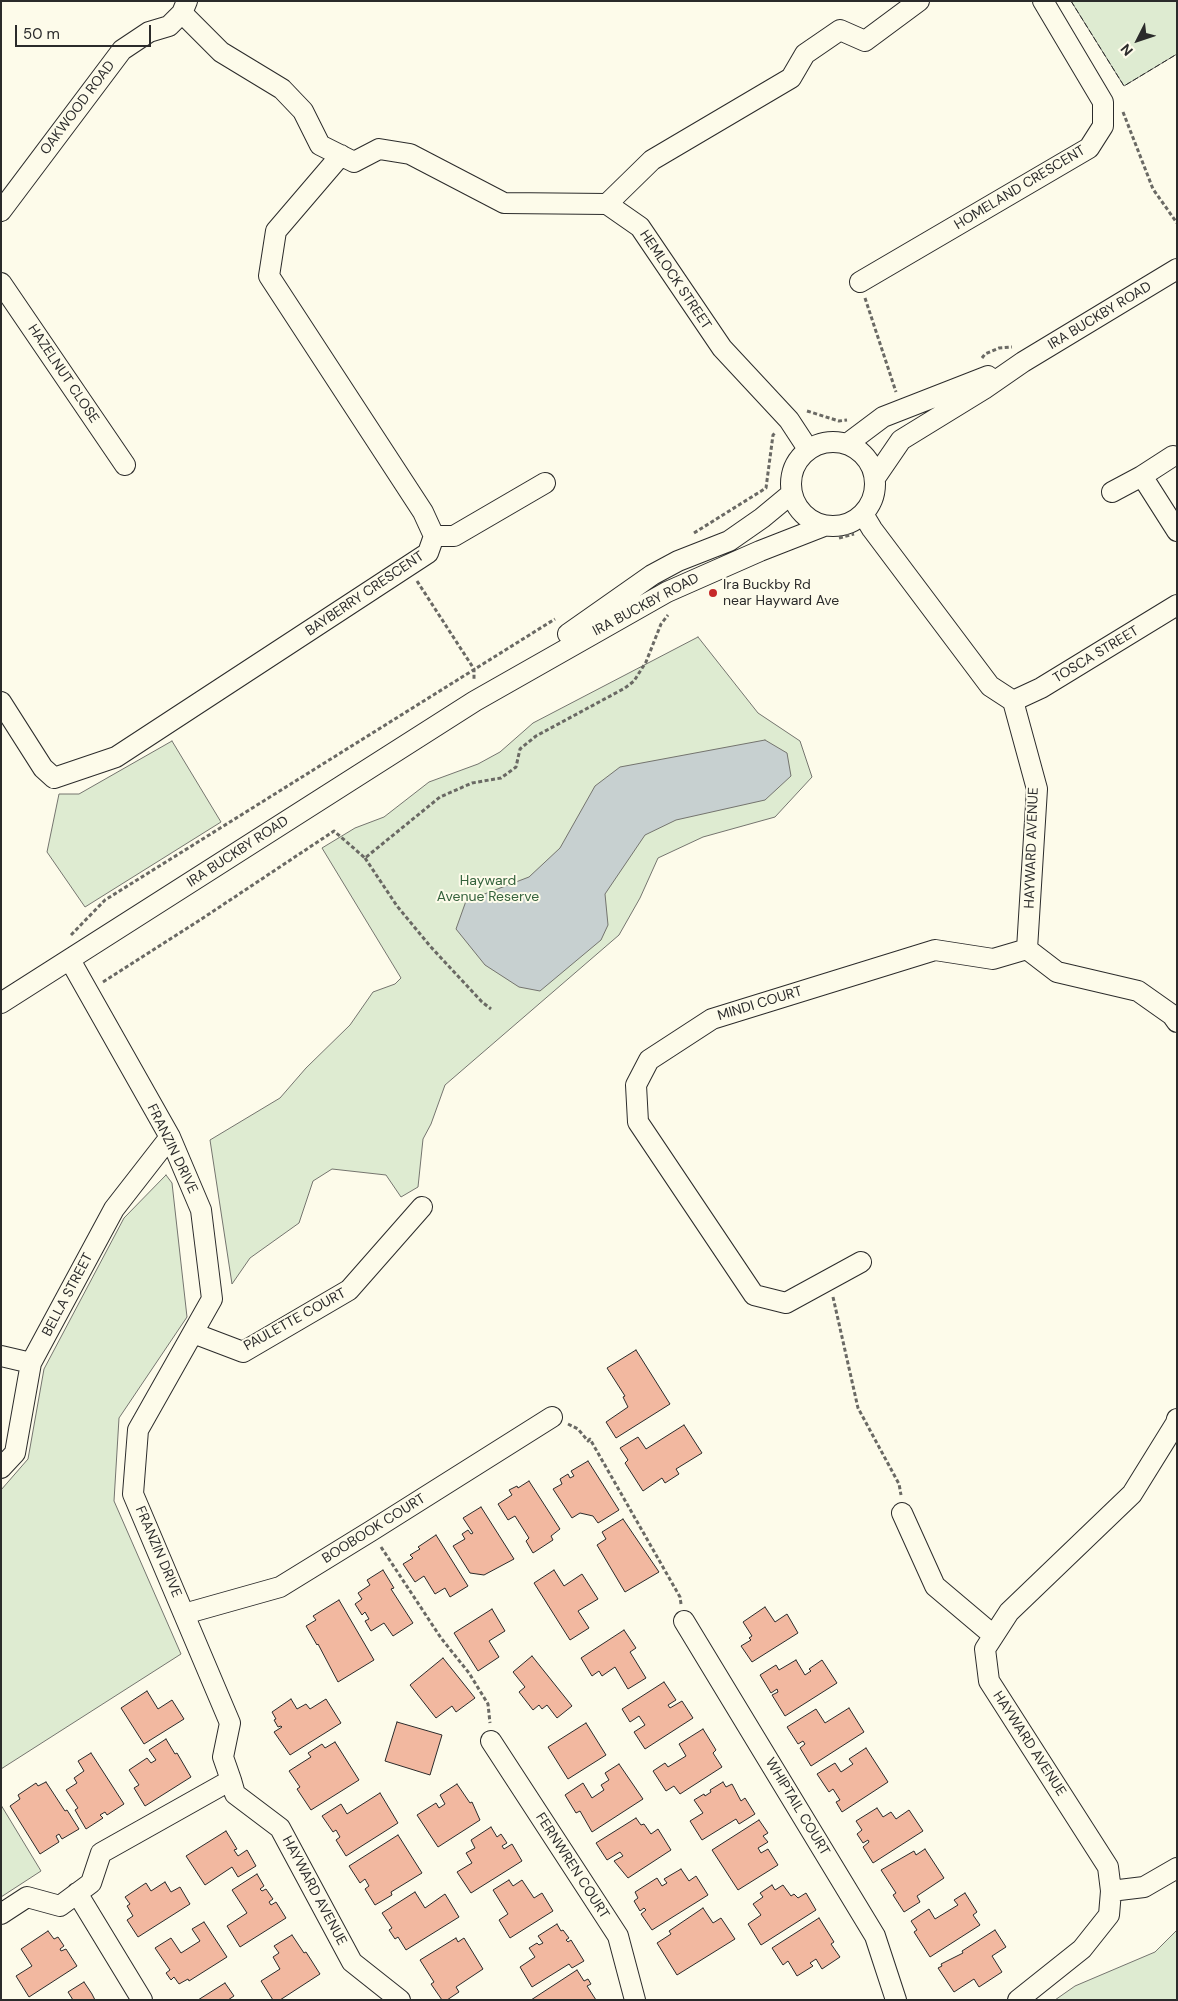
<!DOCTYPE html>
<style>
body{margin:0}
#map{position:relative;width:1178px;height:2001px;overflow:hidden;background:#fdfbea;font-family:"DM Sans",sans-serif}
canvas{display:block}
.frame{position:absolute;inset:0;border:2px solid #2b2b2b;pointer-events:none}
.north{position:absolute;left:1113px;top:15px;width:50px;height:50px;-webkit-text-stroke:4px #fdfbea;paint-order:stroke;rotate:229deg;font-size:14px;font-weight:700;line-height:20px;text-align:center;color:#2b2b2b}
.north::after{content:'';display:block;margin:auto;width:18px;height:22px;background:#2b2b2b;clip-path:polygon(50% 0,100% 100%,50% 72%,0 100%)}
.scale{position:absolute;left:15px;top:25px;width:136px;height:22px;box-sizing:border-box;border:2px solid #2b2b2b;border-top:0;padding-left:6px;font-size:15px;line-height:18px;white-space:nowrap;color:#2b2b2b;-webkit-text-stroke:4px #fdfbea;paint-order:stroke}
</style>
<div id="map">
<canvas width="1178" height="2001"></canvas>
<div class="frame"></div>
<div class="north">N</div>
<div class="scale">50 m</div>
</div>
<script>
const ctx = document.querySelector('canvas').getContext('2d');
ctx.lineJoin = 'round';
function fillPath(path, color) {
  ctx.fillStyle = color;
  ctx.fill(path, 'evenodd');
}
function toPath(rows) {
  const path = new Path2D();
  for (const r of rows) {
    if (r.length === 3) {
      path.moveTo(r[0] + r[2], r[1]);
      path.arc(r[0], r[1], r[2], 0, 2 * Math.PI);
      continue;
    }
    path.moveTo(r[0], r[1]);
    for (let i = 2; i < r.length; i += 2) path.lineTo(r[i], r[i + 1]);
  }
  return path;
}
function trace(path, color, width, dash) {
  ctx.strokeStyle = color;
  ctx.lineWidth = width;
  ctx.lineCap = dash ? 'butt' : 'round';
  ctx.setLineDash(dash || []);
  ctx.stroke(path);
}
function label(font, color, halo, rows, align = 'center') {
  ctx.font = font + ' "DM Sans",sans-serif';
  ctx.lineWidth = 4;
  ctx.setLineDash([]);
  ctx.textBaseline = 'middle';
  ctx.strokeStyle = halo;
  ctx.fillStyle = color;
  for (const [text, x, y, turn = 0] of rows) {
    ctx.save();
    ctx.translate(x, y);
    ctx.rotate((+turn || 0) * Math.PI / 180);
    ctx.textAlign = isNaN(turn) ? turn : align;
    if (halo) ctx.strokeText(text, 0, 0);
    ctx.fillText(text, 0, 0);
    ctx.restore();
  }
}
const green = toPath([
 [1071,1,1177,1,1177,54,1124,86,1071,1],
 [698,637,758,713,800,741,812,777,775,817,703,837,658,858,640,898,619,935,445,1085,431,1124,423,1139,418,1187,401,1197,386,1175,332,1169,313,1181,299,1223,250,1258,232,1284,210,1140,280,1098,306,1068,350,1025,373,992,395,984,401,978,322,848,355,828,384,817,429,782,478,764,500,752,533,723,698,637],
 [172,741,221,822,85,907,47,852,59,794,79,794,172,741],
 [166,1175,172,1183,187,1317,119,1418,114,1501,181,1654,1,1769,1,1490,28,1459,44,1369,124,1218,166,1175],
 [1,1805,41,1871,1,1897,1,1805],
 [1177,1930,1177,2000,1055,2000,1075,1986,1155,1952,1177,1930]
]);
fillPath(green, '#deebd1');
trace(green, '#74746e', 1);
const water = toPath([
 [765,740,787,753,791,776,765,800,676,820,645,835,605,894,608,925,601,940,540,991,519,987,485,965,456,929,466,901,529,877,560,848,595,786,620,767,765,740]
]);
fillPath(water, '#c7d0d0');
trace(water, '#74746e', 1);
const building = toPath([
 [636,1350,670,1404,616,1438,606,1422,628,1407,623,1397,625,1396,607,1368,636,1350],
 [684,1425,702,1453,676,1469,679,1474,665,1483,662,1478,643,1491,625,1463,628,1460,620,1448,638,1437,646,1449,684,1425],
 [588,1461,619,1510,598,1523,593,1516,580,1513,572,1518,553,1489,562,1484,560,1479,568,1474,570,1478,574,1476,571,1471,588,1461],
 [529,1481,560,1529,551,1536,553,1540,533,1553,526,1541,529,1538,515,1516,508,1520,498,1504,512,1495,509,1490,517,1486,518,1488,529,1481],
 [481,1507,514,1559,484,1575,470,1573,453,1546,465,1539,462,1534,468,1530,471,1534,473,1533,463,1518,481,1507],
 [623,1519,659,1572,625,1592,597,1545,606,1539,602,1532,623,1519],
 [436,1535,468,1586,450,1597,445,1588,435,1594,424,1576,415,1582,403,1564,413,1558,410,1555,420,1549,418,1547,436,1535],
 [383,1570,394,1588,391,1589,413,1623,393,1636,384,1623,371,1631,365,1621,369,1619,365,1612,362,1615,355,1604,362,1599,358,1593,370,1585,367,1580,383,1570],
 [554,1570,564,1586,582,1574,598,1599,578,1611,589,1628,570,1640,534,1583,554,1570],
 [339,1600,374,1660,338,1682,318,1644,317,1645,306,1626,316,1620,313,1616,339,1600],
 [765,1607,775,1622,787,1614,798,1633,752,1662,741,1646,751,1640,749,1638,752,1636,743,1622,765,1607],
 [492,1609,505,1631,489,1641,499,1657,478,1671,454,1633,492,1609],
 [624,1630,636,1648,630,1652,646,1678,628,1689,615,1667,602,1676,599,1671,592,1676,581,1658,624,1630],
 [532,1656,572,1706,557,1718,547,1705,542,1709,539,1705,533,1710,519,1692,525,1687,513,1672,532,1656],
 [443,1658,475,1698,456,1712,452,1706,436,1718,410,1685,443,1658],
 [796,1660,805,1675,811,1671,809,1669,822,1660,837,1683,785,1716,772,1695,778,1692,777,1689,771,1693,760,1675,776,1665,779,1670,796,1660],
 [664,1682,676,1700,668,1705,670,1708,682,1701,693,1718,645,1749,634,1732,645,1725,639,1716,630,1722,622,1709,664,1682],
 [147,1691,158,1709,172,1700,184,1719,144,1744,121,1708,147,1691],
 [291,1699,297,1709,306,1704,310,1709,326,1699,341,1723,290,1755,274,1732,282,1727,281,1726,278,1727,274,1720,276,1719,272,1712,291,1699],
 [849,1708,864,1732,811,1766,800,1748,805,1744,803,1741,798,1744,787,1727,816,1709,825,1723,849,1708],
 [397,1722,442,1735,430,1775,385,1761,397,1722],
 [586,1723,606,1755,568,1779,548,1747,586,1723],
 [703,1729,716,1750,713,1753,722,1767,680,1794,674,1786,666,1791,653,1771,665,1763,668,1767,686,1756,679,1744,703,1729],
 [166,1739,175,1754,177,1753,191,1777,145,1806,134,1788,139,1785,129,1770,147,1758,151,1763,156,1760,149,1750,166,1739],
 [335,1742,359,1780,311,1810,297,1789,300,1787,289,1771,311,1757,308,1753,322,1744,325,1748,335,1742],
 [866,1748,888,1782,842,1812,836,1802,840,1800,833,1789,829,1792,817,1774,835,1763,841,1772,853,1764,849,1759,866,1748],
 [91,1753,124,1804,107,1815,105,1812,100,1815,103,1818,86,1829,75,1810,78,1808,66,1790,77,1783,74,1778,84,1771,78,1761,91,1753],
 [619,1764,643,1799,592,1832,580,1811,576,1813,565,1795,583,1783,592,1798,604,1790,601,1785,609,1780,605,1773,619,1764],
 [46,1782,65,1811,67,1810,79,1829,62,1839,59,1834,56,1836,59,1842,40,1854,10,1806,20,1799,18,1795,36,1783,38,1786,46,1782],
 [723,1782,726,1787,732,1784,741,1801,745,1798,755,1814,739,1824,736,1819,702,1840,690,1821,703,1813,694,1800,704,1794,705,1796,711,1792,710,1790,723,1782],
 [457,1784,470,1803,472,1802,480,1820,438,1847,417,1815,436,1803,439,1808,445,1804,440,1795,457,1784],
 [380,1793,398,1823,346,1856,336,1840,340,1837,336,1830,333,1832,322,1816,341,1804,347,1814,380,1793],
 [877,1808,883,1817,891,1812,896,1819,909,1810,923,1831,873,1863,863,1847,869,1842,868,1840,863,1843,857,1834,862,1830,856,1821,877,1808],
 [636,1818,641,1825,644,1824,651,1834,658,1829,671,1850,628,1878,614,1861,623,1856,620,1852,607,1860,596,1843,636,1818],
 [759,1820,768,1833,763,1836,768,1842,758,1848,761,1853,768,1849,778,1865,738,1890,712,1850,759,1820],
 [491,1827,497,1837,501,1834,507,1843,502,1846,504,1849,512,1844,522,1861,471,1893,457,1872,472,1863,466,1853,475,1848,471,1840,491,1827],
 [226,1831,237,1849,234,1850,238,1856,247,1850,256,1866,238,1877,232,1867,205,1885,186,1856,226,1831],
 [398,1835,422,1873,391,1892,392,1895,375,1905,365,1889,369,1886,365,1879,360,1883,349,1866,398,1835],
 [925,1849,944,1878,917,1896,920,1902,904,1912,893,1895,896,1893,881,1870,914,1851,916,1855,925,1849],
 [681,1869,689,1881,696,1876,708,1895,652,1930,641,1914,646,1910,644,1908,640,1911,634,1901,638,1898,635,1892,657,1878,662,1886,667,1883,664,1879,681,1869],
 [257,1874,264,1886,260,1889,262,1891,266,1889,273,1899,269,1902,271,1905,276,1902,286,1918,240,1947,227,1926,247,1913,232,1890,257,1874],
 [509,1880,513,1886,522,1880,534,1898,542,1893,553,1911,510,1938,499,1920,508,1914,493,1890,509,1880],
 [165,1882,171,1892,180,1887,190,1904,138,1937,127,1920,133,1916,127,1906,130,1904,125,1897,146,1883,151,1891,165,1882],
 [772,1885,775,1890,783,1885,791,1896,794,1894,798,1898,806,1893,816,1910,761,1945,748,1924,761,1915,753,1904,763,1897,760,1893,772,1885],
 [415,1892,425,1908,445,1894,459,1917,406,1950,398,1937,395,1939,389,1930,392,1928,382,1913,415,1892],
 [965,1893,977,1912,973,1915,980,1925,930,1957,914,1932,917,1930,911,1921,929,1909,935,1919,958,1905,954,1900,965,1893],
 [703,1908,713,1923,721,1918,735,1939,677,1975,657,1943,671,1934,669,1931,703,1908],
 [819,1918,834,1942,831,1944,840,1957,822,1969,816,1959,810,1963,813,1966,797,1976,788,1961,783,1965,772,1948,819,1918],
 [204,1922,227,1957,189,1981,188,1979,179,1984,174,1977,171,1980,166,1973,170,1970,155,1948,171,1938,181,1953,200,1941,192,1929,204,1922],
 [557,1924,561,1931,563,1930,569,1938,566,1940,568,1942,571,1940,584,1961,572,1968,569,1964,532,1987,520,1967,535,1957,529,1948,537,1943,539,1945,543,1943,538,1936,557,1924],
 [995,1930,1006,1947,992,1956,1002,1972,979,1987,974,1979,954,1992,938,1968,942,1966,941,1964,963,1953,962,1951,995,1930],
 [48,1931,54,1939,58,1937,64,1946,60,1949,61,1951,66,1949,77,1966,29,1997,16,1976,32,1966,21,1949,48,1931],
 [292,1935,304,1953,306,1952,320,1974,280,2000,273,2000,261,1981,280,1969,273,1957,279,1953,274,1946,292,1935],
 [456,1938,458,1942,464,1938,483,1969,456,1987,459,1992,447,2000,442,2000,431,1984,434,1982,420,1960,456,1938],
 [577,1970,584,1981,588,1979,591,1984,587,1986,596,2000,531,2000,577,1970],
 [84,1982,92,1994,95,2000,73,2000,68,1992,84,1982],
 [225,1983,234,1996,228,2000,198,2000,225,1983]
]);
fillPath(building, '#f2b8a0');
trace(building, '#2b2b2b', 1);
const minor = toPath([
 [182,13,221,52,282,89,303,111,320,145,354,162,379,149,410,154,504,203,607,204,640,227,722,348,789,420,808,449],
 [607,204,652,160,791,78,805,54,840,30,865,41,919,1],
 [1,211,122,50,149,32,169,26,182,13,187,1],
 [860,282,1089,148,1103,126,1103,102,1043,1],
 [1,283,125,465],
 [833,484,42],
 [847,444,883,417,988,376],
 [1142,476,1173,456],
 [875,478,901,440,984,389,1023,362,1177,269],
 [1112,492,1142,476,1177,531],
 [863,514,872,529,990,686,1013,701,1037,789,1027,949,1057,972,1138,991,1172,1015,1177,1022],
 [434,536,454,536,545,483],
 [568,634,652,575,678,561,729,541,762,518,791,494],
 [1013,701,1041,688,1177,605],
 [1,702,43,768,54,778,116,757,428,553,434,536,423,512,269,276,276,231,341,155],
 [1,1003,475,701,667,592,760,551,824,526],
 [861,1262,786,1303,754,1295,638,1122,636,1085,649,1060,712,1019,935,950,993,959,1027,949],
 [193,1333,243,1352,349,1290,422,1207],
 [1,1356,31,1363],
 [1,1468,15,1453,31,1363,114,1209,170,1137],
 [902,1513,935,1586,993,1635],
 [184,1614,280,1587,371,1531,552,1417],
 [684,1621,875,1936,896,2000],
 [491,1741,618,1936,635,2000],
 [231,1780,235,1794,280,1828,352,1962,400,2000],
 [1111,1891,1144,1887,1177,1868],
 [77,1893,142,2000],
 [1,1914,27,1897,60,1906,91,1883,101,1853,231,1780,223,1757,230,1723,133,1494,138,1430,212,1299,201,1210,170,1137,70,960],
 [1018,2000,1082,1949,1109,1915,1111,1891,1108,1867,989,1681,985,1649,1009,1612,1132,1494,1176,1423,1177,1419]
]);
trace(minor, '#2b2b2b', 22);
trace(toPath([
 [1123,112,1153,189,1177,223],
 [865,298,896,392],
 [982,358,985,354,999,348,1012,347],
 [807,411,839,421,847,420],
 [694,533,766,488,773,435,775,433],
 [839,538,854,534],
 [417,581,474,669,474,680],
 [365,858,397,906,430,946,482,1002,491,1009],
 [71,935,105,900,555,619],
 [103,982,200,920,334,831,365,858,440,797,472,783,501,778,516,767,520,749,536,736,625,688,634,681,646,662,661,624,668,615],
 [833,1297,858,1408,899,1484,901,1495],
 [568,1424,578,1429,588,1441,590,1439,680,1597,681,1604],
 [381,1547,441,1638,469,1673,488,1704,490,1723]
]), '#6a6964', 3, [4, 2.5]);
trace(minor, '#fdfbea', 20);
trace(toPath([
 [1071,1,1124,86,1177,54]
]), '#2b2b2b', 1, [6, 2.5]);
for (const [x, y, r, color] of [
 [713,593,5,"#c62828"]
]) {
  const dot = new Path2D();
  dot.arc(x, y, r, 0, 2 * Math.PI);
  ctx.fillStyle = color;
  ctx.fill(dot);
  trace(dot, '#fdfbea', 2);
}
label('14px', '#2b2b2b', '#fdfbea', [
 ["OAKWOOD ROAD",78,108,-53],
 ["HOMELAND CRESCENT",1020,188,-31],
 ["HEMLOCK STREET",675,280,56],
 ["IRA BUCKBY ROAD",1100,316,-31],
 ["HAZELNUT CLOSE",63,374,56],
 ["BAYBERRY CRESCENT",365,594,-34],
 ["IRA BUCKBY ROAD",646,605,-28],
 ["TOSCA STREET",1096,655,-31],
 ["HAYWARD AVENUE",1032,848,-88],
 ["IRA BUCKBY ROAD",238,852,-33],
 ["MINDI COURT",760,1004,-17],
 ["FRANZIN DRIVE",172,1149,64],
 ["BELLA STREET",68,1295,-62],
 ["PAULETTE COURT",295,1320,-29],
 ["BOOBOOK COURT",374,1529,-32],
 ["FRANZIN DRIVE",158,1552,67],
 ["HAYWARD AVENUE",1029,1744,57],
 ["WHIPTAIL COURT",797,1807,59],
 ["FERNWREN COURT",572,1866,57],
 ["HAYWARD AVENUE",314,1891,62]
]);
label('14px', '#2b2b2b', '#fdfbea', [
 ["Ira Buckby Rd",723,585],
 ["near Hayward Ave",723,601]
], 'left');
label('14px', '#34623c', '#fdfbea', [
 ["Hayward",488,881],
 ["Avenue Reserve",488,897]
]);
</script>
